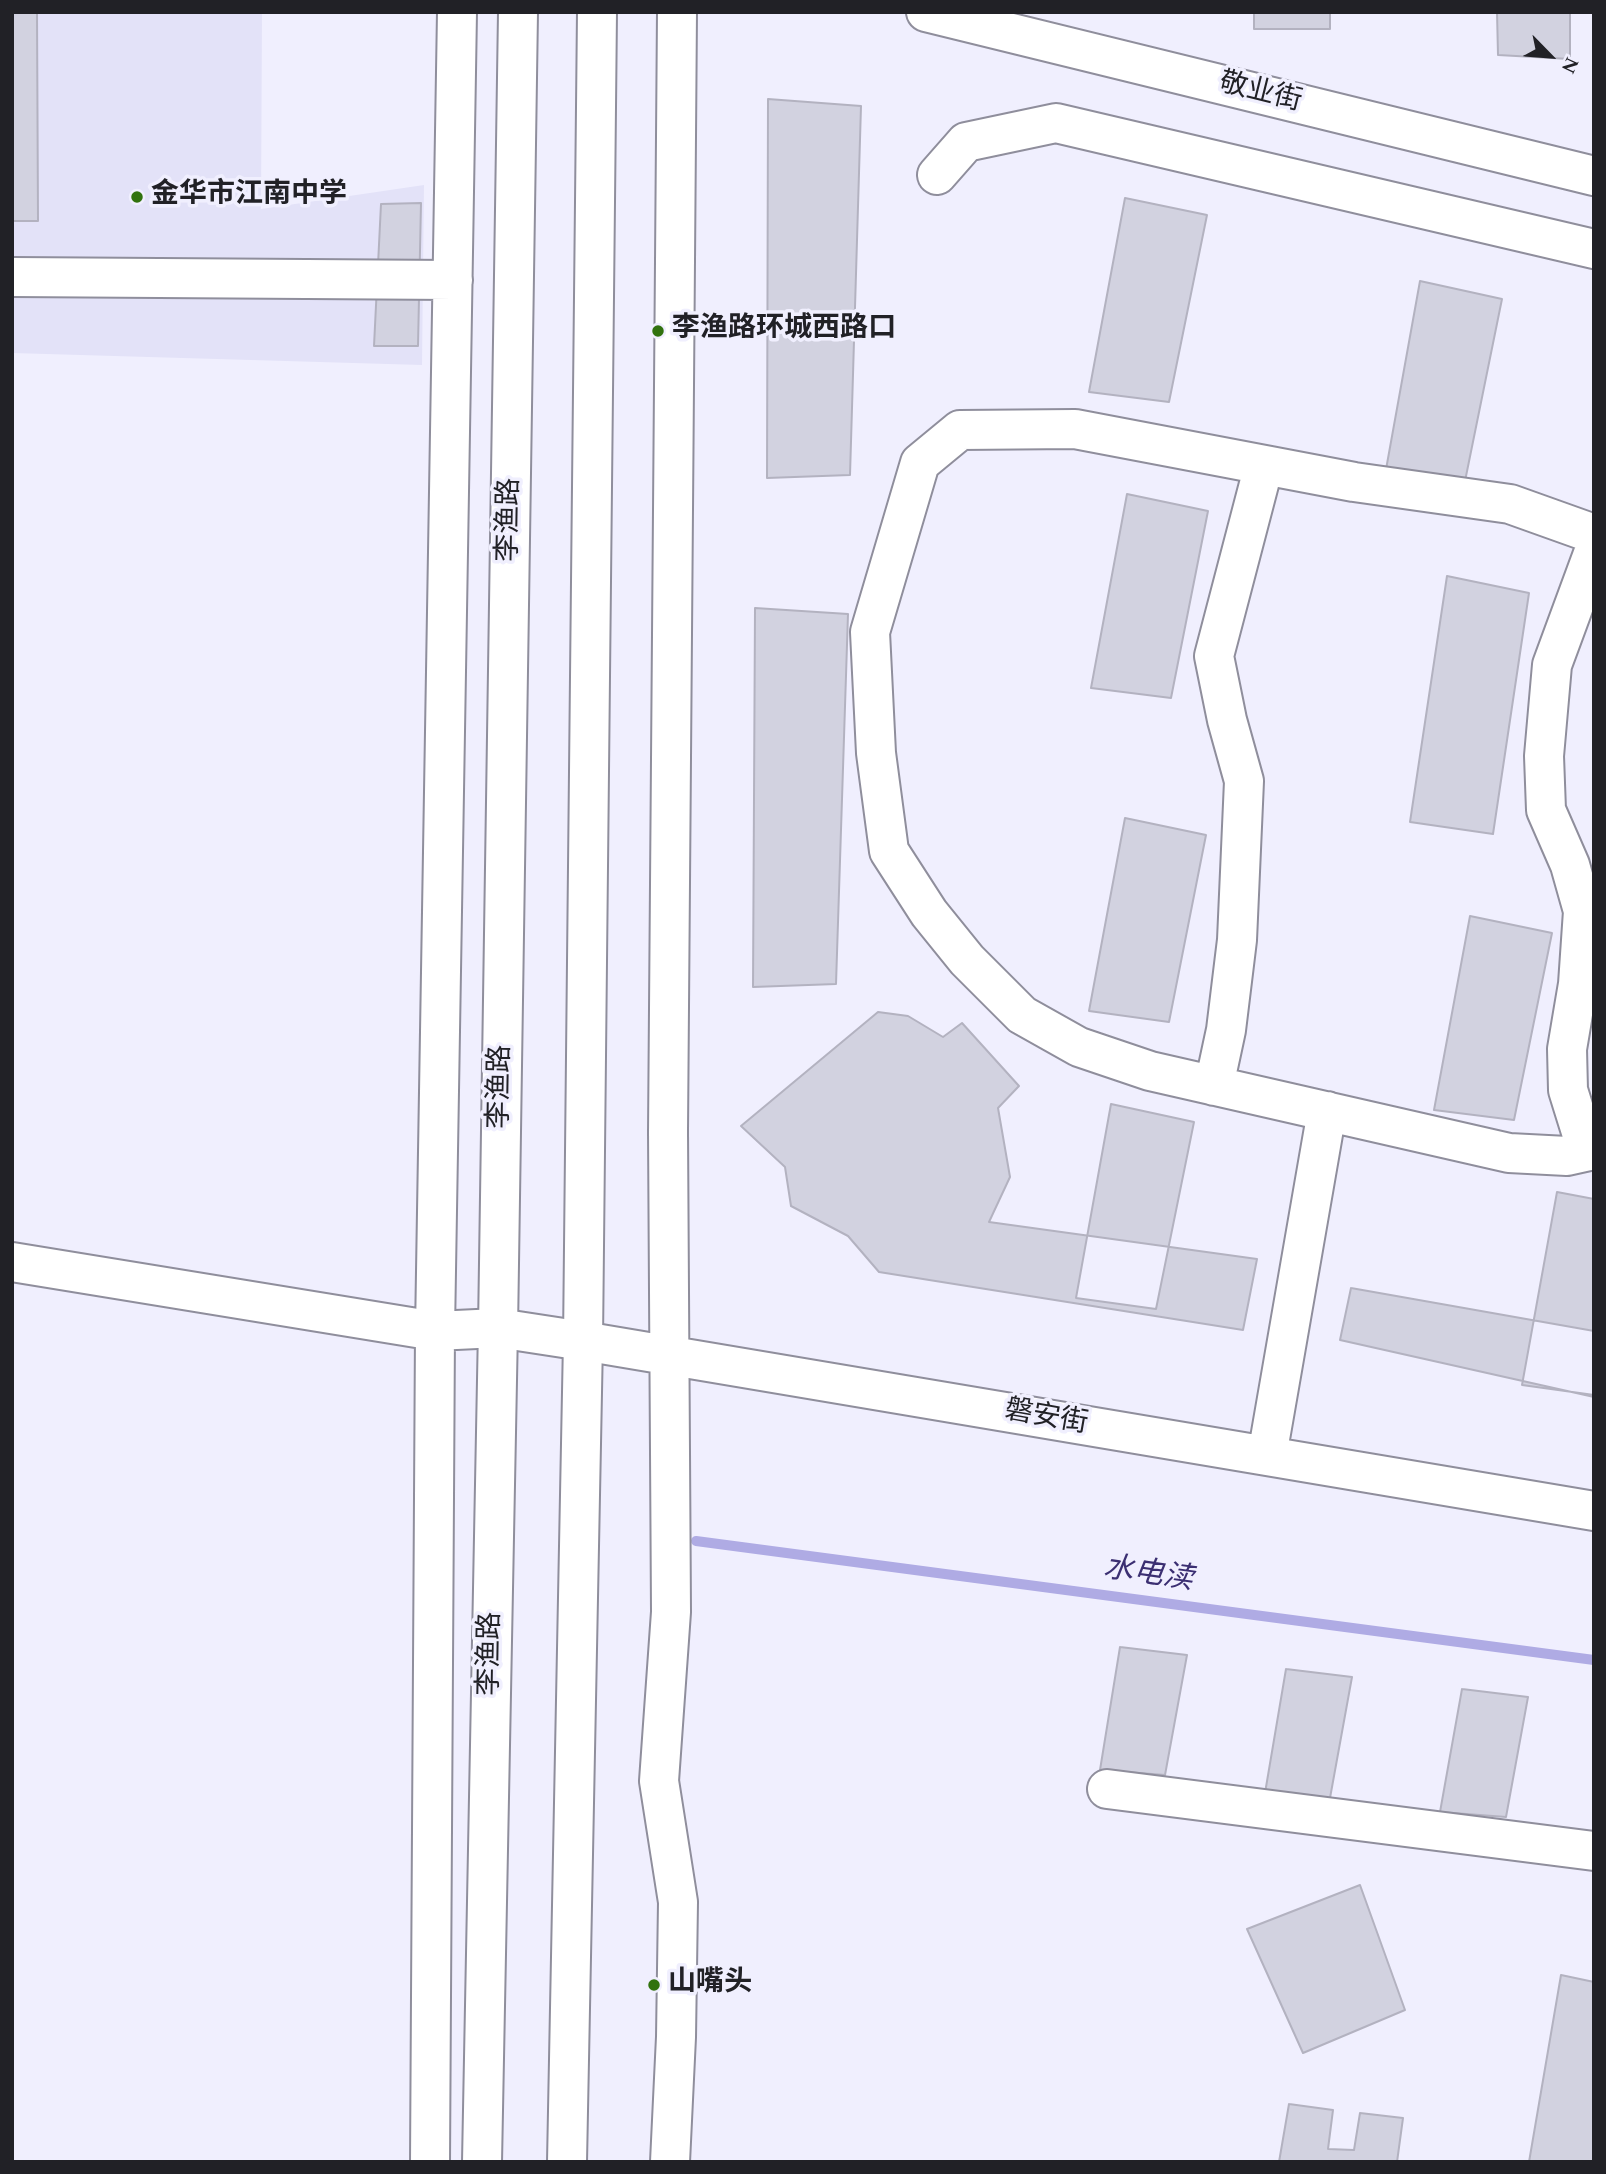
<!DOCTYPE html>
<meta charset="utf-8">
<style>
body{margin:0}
#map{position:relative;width:1606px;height:2174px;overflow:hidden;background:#f0effe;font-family:Spectral,serif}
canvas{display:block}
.frame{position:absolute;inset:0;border:14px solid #212126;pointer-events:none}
.north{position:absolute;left:1515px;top:21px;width:70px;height:70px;-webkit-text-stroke:5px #f0effe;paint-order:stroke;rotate:115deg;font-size:19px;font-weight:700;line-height:28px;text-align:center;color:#212126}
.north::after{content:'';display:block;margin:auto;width:24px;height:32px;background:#212126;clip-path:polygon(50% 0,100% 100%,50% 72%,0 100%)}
</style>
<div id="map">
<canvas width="1606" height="2174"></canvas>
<div class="frame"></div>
<div class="north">N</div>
</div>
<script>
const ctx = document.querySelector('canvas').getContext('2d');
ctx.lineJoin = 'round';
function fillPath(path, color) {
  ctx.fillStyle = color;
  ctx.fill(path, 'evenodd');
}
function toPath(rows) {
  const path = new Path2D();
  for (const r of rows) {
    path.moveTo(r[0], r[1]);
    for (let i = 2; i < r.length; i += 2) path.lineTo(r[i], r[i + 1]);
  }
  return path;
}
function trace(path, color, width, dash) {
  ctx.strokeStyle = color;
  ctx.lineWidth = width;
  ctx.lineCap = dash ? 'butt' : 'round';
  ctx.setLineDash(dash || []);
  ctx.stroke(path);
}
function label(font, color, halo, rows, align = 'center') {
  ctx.font = font + ' Spectral,"Noto Sans SC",serif';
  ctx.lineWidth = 7;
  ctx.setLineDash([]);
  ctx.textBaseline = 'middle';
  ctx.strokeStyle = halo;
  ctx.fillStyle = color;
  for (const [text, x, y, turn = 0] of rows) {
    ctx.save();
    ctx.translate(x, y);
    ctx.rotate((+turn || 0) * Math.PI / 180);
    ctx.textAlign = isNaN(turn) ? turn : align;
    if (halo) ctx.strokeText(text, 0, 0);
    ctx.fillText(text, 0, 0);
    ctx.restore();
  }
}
fillPath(toPath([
 [12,12,262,12,261,209,424,185,422,365,12,353]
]), '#e3e2f8');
trace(toPath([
 [696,1541,1594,1660]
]), '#afabe4', 10);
const building = toPath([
 [12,12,37,12,38,221,12,221,12,12],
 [1254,12,1330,12,1330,29,1254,29,1254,12],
 [1497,12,1570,12,1570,59,1498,55,1497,12],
 [768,99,861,106,850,475,767,478,768,99],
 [1125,198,1207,215,1169,402,1089,392,1125,198],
 [421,203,418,346,374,346,381,204,421,203],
 [1420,281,1502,299,1464,486,1385,475,1420,281],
 [1127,494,1208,511,1171,698,1091,688,1127,494],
 [1447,576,1529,593,1493,834,1410,822,1447,576],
 [755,608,848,614,836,984,753,987,755,608],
 [1125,818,1206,835,1169,1022,1089,1011,1125,818],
 [1470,916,1552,933,1514,1120,1434,1110,1470,916],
 [878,1012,908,1016,943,1037,962,1023,1019,1086,998,1108,1010,1177,989,1222,1257,1259,1243,1330,879,1272,848,1236,791,1206,785,1167,741,1126,878,1012],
 [1111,1104,1194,1122,1156,1309,1076,1298,1111,1104],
 [1557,1192,1594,1199,1594,1395,1522,1385,1557,1192],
 [1351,1288,1594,1331,1594,1397,1340,1340,1351,1288],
 [1120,1647,1187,1655,1165,1775,1100,1770,1120,1647],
 [1286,1669,1352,1677,1330,1798,1265,1793,1286,1669],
 [1462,1689,1528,1697,1506,1817,1440,1812,1462,1689],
 [1360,1885,1405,2010,1303,2053,1247,1929,1360,1885],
 [1561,1975,1594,1982,1594,2162,1529,2162,1561,1975],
 [1289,2104,1333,2110,1328,2149,1354,2150,1360,2113,1403,2118,1397,2162,1279,2162,1289,2104]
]);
fillPath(building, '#d2d2e0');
trace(building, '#b3b2c0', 2);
const minor = toPath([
 [926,12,1594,176],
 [937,175,966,142,1056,123,1594,249],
 [12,277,453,280],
 [1594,534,1510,504,1354,482,1075,429,960,430,920,463,870,632,876,753,889,851,929,913,967,960,1022,1015,1079,1047,1150,1071,1509,1153,1567,1156,1594,1150],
 [1214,1086,1226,1030,1237,940,1244,781,1227,720,1214,656,1264,465],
 [1592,1151,1582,1135,1568,1090,1567,1049,1578,984,1583,911,1570,865,1546,810,1544,756,1552,665,1594,551],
 [12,1262,435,1331,498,1328,583,1341,1594,1511],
 [1267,1456,1327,1111],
 [1107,1789,1594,1851],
 [430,2162,435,1331,457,12],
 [670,2162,676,2037,678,1902,659,1781,671,1612,668,1131,677,12]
]);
const major = toPath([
 [482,2162,498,1328,518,12],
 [567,2162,583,1341,597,12]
]);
trace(minor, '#8f8e9c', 42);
trace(major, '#8f8e9c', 42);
trace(minor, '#fff', 38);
trace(major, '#fff', 38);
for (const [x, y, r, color] of [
 [137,197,7,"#31720e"],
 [658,331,7,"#31720e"],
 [654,1985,7,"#31720e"]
]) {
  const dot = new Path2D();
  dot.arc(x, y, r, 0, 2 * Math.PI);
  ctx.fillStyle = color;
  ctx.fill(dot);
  trace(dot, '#f0effe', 2.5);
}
label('28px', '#212126', '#f0effe', [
 ["敬业街",1260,94,14],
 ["李渔路",511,520,-89],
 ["李渔路",502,1087,-89],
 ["磐安街",1046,1419,10],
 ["李渔路",492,1654,-89]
]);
label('bold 28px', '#212126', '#f0effe', [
 ["金华市江南中学",151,197],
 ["李渔路环城西路口",672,331],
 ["山嘴头",668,1985]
], 'left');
label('italic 30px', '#3b2f72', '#f0effe', [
 ["水电渎",1148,1576,8]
]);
</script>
